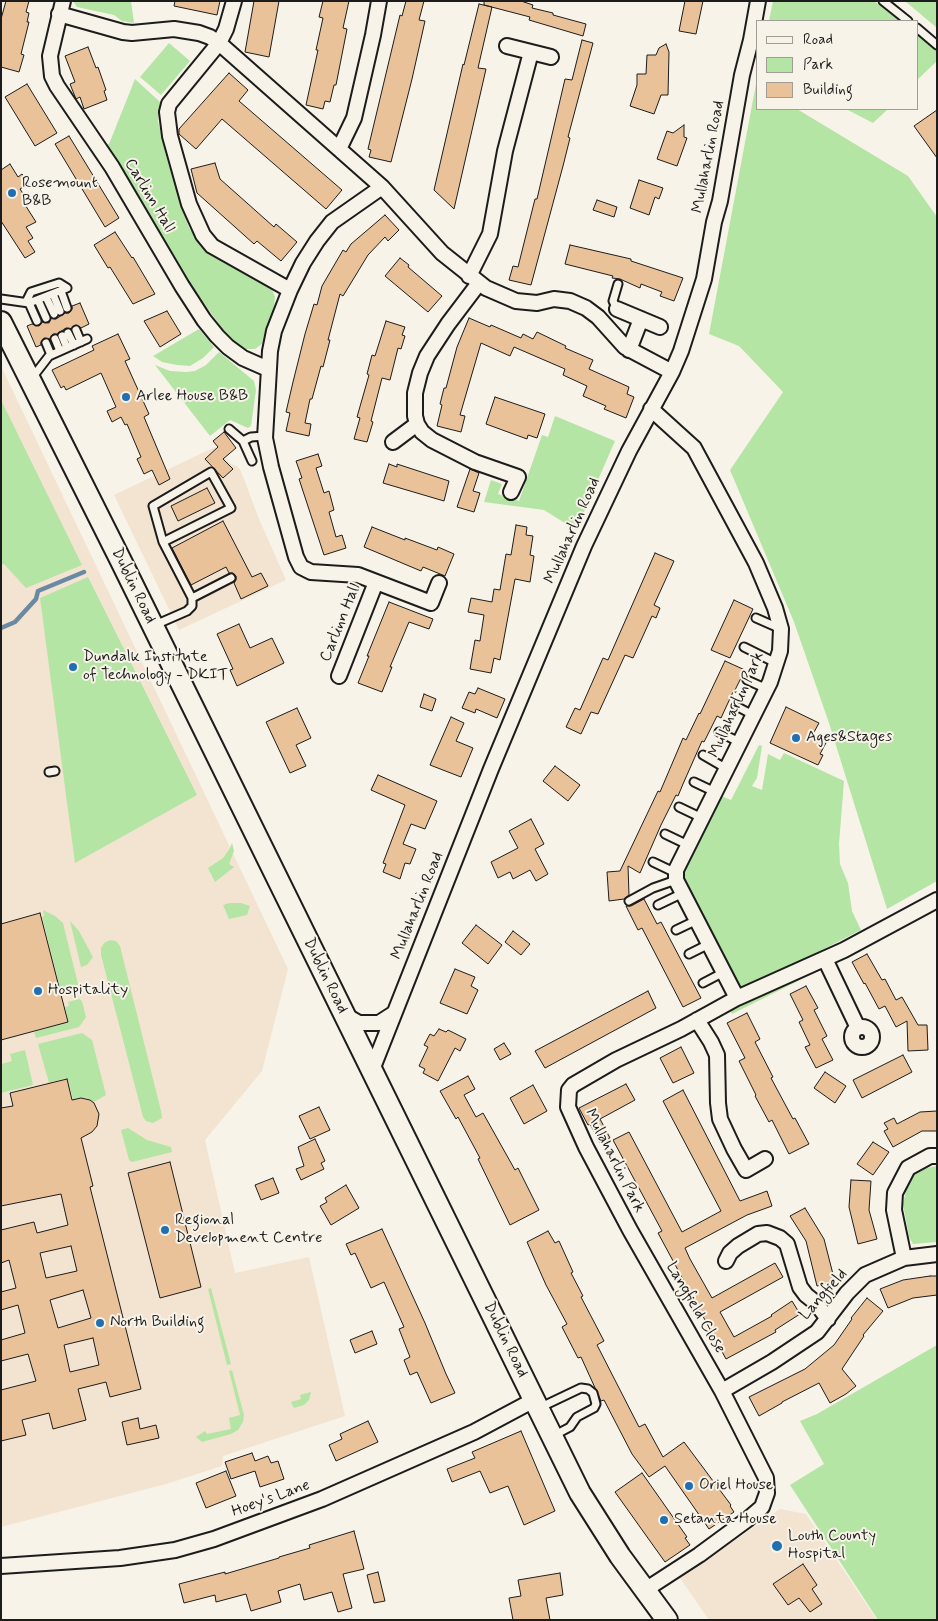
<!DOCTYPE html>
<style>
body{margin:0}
#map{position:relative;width:938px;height:1621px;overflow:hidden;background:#f7f3e8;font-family:Mynerve,sans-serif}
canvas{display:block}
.frame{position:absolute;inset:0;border:2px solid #1c1c1c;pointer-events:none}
.legend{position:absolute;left:756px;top:20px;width:162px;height:90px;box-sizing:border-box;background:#f7f3e8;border:1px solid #9f9d96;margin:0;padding:6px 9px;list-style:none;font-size:15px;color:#1c1c1c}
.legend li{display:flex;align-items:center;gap:10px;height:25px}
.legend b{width:25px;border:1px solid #9f9d96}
</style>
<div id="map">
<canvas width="938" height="1621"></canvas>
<div class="frame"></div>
<ul class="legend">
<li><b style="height:6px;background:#f7f3e8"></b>Road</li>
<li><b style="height:14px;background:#b4e5a5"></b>Park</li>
<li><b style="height:14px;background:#eac29a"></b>Building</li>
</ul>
</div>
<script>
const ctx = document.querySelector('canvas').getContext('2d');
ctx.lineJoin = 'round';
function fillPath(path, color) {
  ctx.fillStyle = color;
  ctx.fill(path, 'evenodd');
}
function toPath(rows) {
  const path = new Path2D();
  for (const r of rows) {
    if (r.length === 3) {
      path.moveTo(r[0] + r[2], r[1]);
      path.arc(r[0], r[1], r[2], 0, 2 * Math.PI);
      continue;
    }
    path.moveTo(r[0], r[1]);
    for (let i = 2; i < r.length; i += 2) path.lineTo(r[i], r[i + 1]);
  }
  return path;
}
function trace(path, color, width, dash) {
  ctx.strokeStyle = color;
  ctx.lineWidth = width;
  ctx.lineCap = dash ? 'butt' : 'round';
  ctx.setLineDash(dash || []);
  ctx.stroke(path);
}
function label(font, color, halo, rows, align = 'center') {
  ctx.font = font + ' Mynerve,sans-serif';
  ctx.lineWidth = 4;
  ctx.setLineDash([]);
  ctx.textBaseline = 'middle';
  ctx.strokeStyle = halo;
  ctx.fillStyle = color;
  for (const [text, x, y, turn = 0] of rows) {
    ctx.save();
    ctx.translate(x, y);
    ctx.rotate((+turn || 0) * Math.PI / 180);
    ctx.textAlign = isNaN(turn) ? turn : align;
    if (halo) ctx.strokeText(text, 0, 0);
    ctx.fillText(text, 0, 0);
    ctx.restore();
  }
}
fillPath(toPath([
 [1,366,288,969,262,1071,205,1140,235,1273,309,1257,345,1416,223,1456,222,1466,166,1484,1,1527],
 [215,447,231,464,237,466,241,471,259,519,286,580,179,630,114,495],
 [780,1509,806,1514,877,1620,709,1620,680,1578]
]), '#f3e4d1');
fillPath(toPath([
 [73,1,131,1,134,23,122,21,114,15,77,7],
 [773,1,874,1,900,21,769,21],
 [905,1,937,1,937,28],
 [917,34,937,50,937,61,917,80],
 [169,43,190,61,161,95,140,77],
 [135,79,160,102,158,121,168,163,189,228,212,256,272,289,275,297,274,308,265,331,262,344,255,349,243,349,227,335,188,281,104,146,109,144],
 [756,84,757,109,797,109,908,176,937,217,937,881,887,909,829,723,794,622,730,470,783,392,739,346,709,334],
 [846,109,888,109,873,123],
 [199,329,214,347,203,358,190,366,177,365,162,362,153,356],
 [219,352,254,381,256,390,251,426,248,428,230,420,210,436,155,365,170,371,186,372,195,371,206,365],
 [1,400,82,565,26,588,4,564,1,565],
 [555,416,615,441,576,530,544,510,484,502,491,480,502,484,498,494,519,501,542,435,548,437],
 [88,577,197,795,75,863,40,598],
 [759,745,762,746,757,778,752,786,762,790,768,754,780,760,784,753,844,781,839,844,840,864,848,883,852,911,861,930,749,987,743,989,738,987,683,888,681,874,719,795,731,800],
 [232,843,234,851,229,864,234,867,215,882,208,868,223,858,229,850],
 [230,903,241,903,250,906,247,915,229,919,223,905],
 [43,910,55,916,63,923,78,984,76,988,61,992,42,917,44,916],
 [70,921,79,931,93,957,87,965,81,967],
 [110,940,116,941,120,946,161,1111,162,1118,153,1123,146,1121,143,1117,101,955,101,948,104,943],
 [815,970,818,971,732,1014,730,1011,808,971],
 [79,999,82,1001,86,1017,79,1027,36,1038,34,1032,68,1022,65,1007,69,1006,68,1002],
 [82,1033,92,1040,106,1095,94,1102,86,1098,73,1099,67,1078,49,1083,38,1044],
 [25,1050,33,1085,1,1093,1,1064,12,1061,10,1054],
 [128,1128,147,1140,171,1147,172,1152,132,1162,129,1160,121,1130],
 [937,1166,937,1242,913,1244,909,1237,903,1204,907,1186,914,1175,927,1168],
 [211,1288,231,1364,227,1365,208,1289],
 [937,1345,937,1620,878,1620,790,1485,824,1464,800,1421,817,1414],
 [232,1370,244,1415,243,1422,238,1430,231,1434,202,1442,196,1437,205,1431,207,1434,231,1429,229,1418,240,1415,229,1371],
 [311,1392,309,1400,304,1405,294,1408,291,1402,301,1399,300,1395]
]), '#b4e5a5');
trace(toPath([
 [1,628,15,622,36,599,38,591,84,572]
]), '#698aa2', 4.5);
const building = toPath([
 [6,1,29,1,26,12,29,13,27,22,29,22,21,54,24,55,19,72,1,67,1,19,6,1],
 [175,1,220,1,217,15,174,6,175,1],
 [254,1,279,1,269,57,245,52,254,1],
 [323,1,349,1,343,28,347,29,336,85,334,85,330,102,325,101,323,109,306,105,318,50,316,50,323,18,319,17,323,1],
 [406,1,424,1,419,20,425,21,412,79,391,162,369,157,371,150,368,149,400,15,402,16,406,1],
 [484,1,521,1,533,5,532,8,553,13,553,15,586,24,583,36,529,20,530,17,484,5,484,1],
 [685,1,703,1,696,34,679,31,685,1],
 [479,4,492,7,478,68,486,69,454,209,434,190,463,64,464,65,479,4],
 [582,40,593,43,568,137,570,138,563,166,531,285,509,280,513,266,518,267,535,199,537,199,565,79,572,80,582,40],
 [666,44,669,52,668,95,661,95,654,114,630,106,637,85,637,74,646,74,647,55,656,55,659,48,666,44],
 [88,47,96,68,98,67,106,90,104,91,107,100,84,109,80,97,76,99,70,84,75,82,65,56,88,47],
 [229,73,248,90,239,101,342,190,326,209,222,119,196,149,179,134,179,129,229,73],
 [27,84,57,133,35,146,5,97,27,84],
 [937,110,937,158,914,126,937,110],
 [684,125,684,137,687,138,677,166,657,159,667,131,673,133,684,125],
 [69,136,119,218,105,227,55,144,69,136],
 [215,163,220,179,274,227,276,224,297,242,281,261,257,241,254,244,197,193,191,169,215,163],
 [10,164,18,177,22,174,29,183,20,189,26,198,22,200,36,222,26,227,33,238,28,241,35,252,25,258,1,221,1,170,10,164],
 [639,180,663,188,659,199,655,197,649,215,630,208,639,180],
 [597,200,617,207,614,217,593,210,597,200],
 [385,215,399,230,388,241,385,237,368,255,343,296,340,294,328,340,330,340,323,367,321,366,312,399,310,399,305,423,311,424,309,436,286,431,290,413,286,412,293,382,305,334,314,304,317,305,322,286,343,250,346,252,351,244,385,215],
 [115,232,132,258,133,257,155,294,133,304,110,267,108,268,94,245,115,232],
 [570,245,631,259,631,261,683,278,674,301,660,296,662,292,641,284,640,288,620,279,612,278,613,276,565,264,570,245],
 [400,258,409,265,408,267,442,296,428,312,385,276,400,258],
 [80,303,89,324,81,328,76,325,71,329,66,328,57,334,53,334,50,339,44,338,41,342,41,345,36,347,27,326,32,324,39,326,42,322,49,323,51,318,56,319,65,313,69,313,72,309,72,306,80,303],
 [167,311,181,334,160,347,144,321,167,311],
 [469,318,490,327,491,325,521,338,523,334,533,339,537,332,566,346,565,348,593,360,589,369,629,387,627,394,634,397,626,418,604,409,606,406,583,396,587,386,563,375,565,369,514,347,510,356,481,343,460,415,465,416,461,432,437,426,442,405,440,404,444,388,446,388,457,347,469,318],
 [386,321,405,327,402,335,405,336,401,349,398,348,390,380,382,378,371,421,373,422,367,442,354,439,360,418,357,417,369,375,367,374,372,355,375,356,386,321],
 [118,334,130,359,125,361,149,414,144,417,170,479,159,485,152,470,144,474,137,459,141,457,127,424,125,425,121,417,112,422,107,411,116,407,101,373,66,390,64,386,61,388,52,370,94,350,92,346,118,334],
 [495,397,545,414,537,438,528,435,527,439,486,424,495,397],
 [224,432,236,448,223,459,233,469,223,478,205,459,218,447,213,441,224,432],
 [318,454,322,466,316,468,324,493,329,491,334,510,329,512,336,537,342,535,346,548,324,555,299,479,302,478,296,461,318,454],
 [389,464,397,467,397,464,449,481,444,501,383,483,389,464],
 [470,469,479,473,473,491,480,493,474,512,457,507,470,469],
 [207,488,215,503,178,521,171,506,207,488],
 [223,521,252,577,261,573,268,586,241,599,234,583,236,580,236,576,233,573,229,573,226,567,191,585,172,548,223,521],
 [516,525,527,527,526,535,533,536,530,555,534,556,530,582,515,579,500,660,494,658,491,673,470,669,475,640,480,641,484,615,468,612,471,598,492,602,494,589,500,590,506,554,511,555,516,525],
 [372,527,405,540,405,538,437,550,438,547,454,554,445,576,423,567,421,571,364,547,372,527],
 [655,553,674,561,654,605,660,608,656,618,652,616,633,658,625,655,598,714,591,712,581,734,566,727,575,708,580,710,603,658,608,660,655,553],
 [734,600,753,609,730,658,711,650,734,600],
 [389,602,433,619,429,629,409,622,390,667,392,667,382,692,358,683,369,656,367,656,389,602],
 [239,624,250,648,272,638,284,663,237,686,230,670,233,669,217,634,239,624],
 [725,661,745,670,734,692,733,692,721,718,717,716,704,742,702,741,683,784,678,796,676,795,661,825,640,873,628,866,629,895,624,899,609,901,607,872,620,871,658,791,660,792,683,738,686,740,699,713,700,714,725,661],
 [478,688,505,699,497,718,476,709,475,713,462,708,469,692,475,694,478,688],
 [424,694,436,699,432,711,420,707,424,694],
 [786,707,819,723,813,734,827,741,820,754,823,755,818,765,770,743,786,707],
 [297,708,311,738,296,745,306,766,290,773,266,722,297,708],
 [451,717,464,723,456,741,473,748,461,777,430,765,451,717],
 [555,766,580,785,568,801,543,781,555,766],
 [378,775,437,801,425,829,411,824,403,844,416,849,410,864,405,863,400,879,383,872,386,864,383,863,405,805,371,790,378,775],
 [531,819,544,844,535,849,548,874,536,881,530,870,513,879,510,872,498,878,491,862,518,848,509,831,531,819],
 [644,899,657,924,661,922,701,998,683,1007,642,928,638,930,626,906,631,906,644,899],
 [40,913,68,1022,1,1040,1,924,40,913],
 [476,925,502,945,488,964,462,943,476,925],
 [513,931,530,944,521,955,505,942,513,931],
 [867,954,882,980,885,979,896,1000,902,997,918,1025,927,1025,928,1050,908,1051,907,1021,896,1027,885,1006,879,1009,865,983,864,984,852,962,867,954],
 [455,969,475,977,471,986,478,990,467,1014,440,1003,455,969],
 [806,986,818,1008,814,1010,827,1036,822,1039,833,1060,816,1068,805,1047,810,1045,799,1022,803,1020,790,994,806,986],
 [648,991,656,1008,545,1068,535,1051,648,991],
 [747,1013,760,1039,755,1042,773,1077,771,1078,793,1119,795,1118,809,1144,789,1154,772,1120,769,1122,755,1096,756,1095,739,1061,745,1058,727,1023,747,1013],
 [439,1029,446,1032,448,1030,466,1039,460,1051,455,1048,438,1081,423,1073,425,1069,419,1066,428,1047,424,1045,430,1034,434,1036,439,1029],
 [504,1043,511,1054,500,1060,494,1049,504,1043],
 [681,1047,694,1073,673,1083,660,1058,681,1047],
 [903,1055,912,1072,862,1098,853,1080,903,1055],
 [825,1072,846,1086,835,1103,814,1088,825,1072],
 [468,1076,475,1089,464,1095,476,1117,483,1113,515,1170,518,1168,539,1210,510,1225,478,1159,480,1158,458,1117,456,1119,440,1091,468,1076],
 [67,1079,72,1100,81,1098,90,1100,94,1103,99,1114,97,1126,92,1132,81,1138,93,1186,90,1187,141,1389,110,1397,106,1382,78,1389,86,1420,53,1429,49,1413,22,1420,26,1435,1,1441,1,1390,36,1381,28,1354,1,1361,1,1340,25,1333,18,1305,1,1310,1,1292,16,1288,9,1260,1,1263,1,1230,34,1222,37,1233,68,1225,61,1194,1,1206,1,1108,13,1106,10,1093,67,1079],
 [71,1246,77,1271,46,1278,40,1253,71,1246],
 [83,1290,91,1318,58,1328,50,1300,83,1290],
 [93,1338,99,1365,70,1372,64,1345,93,1338],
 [626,1084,635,1100,600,1119,610,1138,600,1143,590,1124,588,1125,579,1108,626,1084],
 [533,1085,547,1111,524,1124,510,1098,533,1085],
 [683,1090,740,1201,767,1191,772,1206,747,1215,685,1248,690,1259,712,1298,775,1263,783,1277,720,1312,734,1337,772,1316,771,1315,792,1301,800,1314,775,1330,776,1332,726,1359,658,1233,662,1231,613,1140,629,1132,682,1232,721,1211,663,1101,683,1090],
 [319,1107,330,1130,310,1139,299,1116,319,1107],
 [937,1111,937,1131,922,1131,893,1147,884,1131,888,1129,884,1123,894,1118,897,1124,920,1112,937,1111],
 [315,1139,325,1161,321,1163,324,1169,301,1180,296,1169,304,1166,298,1147,315,1139],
 [873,1142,889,1152,873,1175,857,1164,873,1142],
 [170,1162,201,1287,160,1298,128,1173,170,1162],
 [273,1178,279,1193,261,1200,255,1185,273,1178],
 [851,1180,871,1181,869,1210,877,1239,858,1244,849,1207,851,1180],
 [346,1185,359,1208,331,1225,320,1206,327,1202,325,1198,346,1185],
 [805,1208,824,1239,835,1282,817,1286,806,1241,790,1216,805,1208],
 [382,1229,425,1323,446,1374,455,1393,431,1403,417,1372,410,1375,404,1360,410,1357,399,1329,404,1327,384,1282,371,1288,355,1253,351,1255,346,1244,382,1229],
 [548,1231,555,1243,559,1241,573,1272,571,1273,583,1296,581,1297,604,1341,597,1345,639,1427,645,1424,663,1457,684,1442,731,1505,730,1506,734,1512,709,1529,665,1466,649,1477,632,1454,604,1400,601,1401,581,1357,578,1358,562,1327,567,1324,546,1285,527,1242,548,1231],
 [930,1276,937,1276,937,1295,913,1298,888,1308,880,1289,903,1280,930,1276],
 [867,1298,883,1311,863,1335,864,1336,842,1369,856,1386,846,1394,830,1403,819,1383,782,1402,782,1403,759,1416,749,1397,805,1369,834,1345,852,1319,851,1318,867,1298],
 [372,1331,377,1344,355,1353,350,1340,372,1331],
 [138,1418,140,1429,156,1425,159,1438,127,1445,122,1422,138,1418],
 [368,1421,378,1442,336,1461,329,1445,342,1439,340,1434,368,1421],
 [521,1431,555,1511,524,1525,508,1486,490,1493,480,1471,452,1482,447,1469,475,1458,472,1452,521,1431],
 [252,1453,255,1461,268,1456,271,1463,278,1461,284,1479,260,1487,255,1471,231,1479,225,1462,252,1453],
 [226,1471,236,1496,206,1508,196,1483,226,1471],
 [642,1473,687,1537,685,1538,690,1545,665,1562,615,1492,642,1473],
 [354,1531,364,1569,343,1574,352,1608,338,1612,332,1592,304,1600,300,1584,278,1591,281,1602,251,1611,246,1594,216,1602,215,1595,184,1603,179,1584,225,1572,225,1574,279,1558,279,1557,310,1548,309,1545,354,1531],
 [803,1564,817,1585,812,1589,822,1604,810,1612,799,1598,788,1605,773,1584,803,1564],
 [378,1572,385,1601,374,1603,367,1575,378,1572],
 [560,1573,563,1595,546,1598,550,1620,513,1620,509,1598,521,1596,518,1580,560,1573]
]);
fillPath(building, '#eac29a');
trace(building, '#1c1c1c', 1);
const lane = toPath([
 [883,1,908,21],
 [917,28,937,45],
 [61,291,67,308],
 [53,294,60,311],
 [46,297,54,314],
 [1,299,29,303,67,288],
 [38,300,46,318],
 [26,302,31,292,59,283,67,288],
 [29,303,37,321],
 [617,309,613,301,618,284],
 [76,330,81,342],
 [68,333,74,345],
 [62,336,67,348],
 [55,339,60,351],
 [46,343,51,355],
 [32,378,49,356,87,339],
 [229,429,243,441,252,461],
 [243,441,251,437,265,436],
 [192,598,231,578],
 [756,618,781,629],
 [155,625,187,611,192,606,192,598,163,542,231,508,211,472,153,506,163,542],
 [744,647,776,663],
 [747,680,767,689],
 [736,706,753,715],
 [719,732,741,743],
 [703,755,727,769],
 [49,772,55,771],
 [694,782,715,792],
 [679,807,702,818],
 [665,834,688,845],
 [653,862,676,873],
 [629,901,653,888,676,880],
 [658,905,683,893],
 [676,930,697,920],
 [689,954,709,944],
 [703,983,724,972],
 [539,1408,581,1388,588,1389,593,1393,596,1404,594,1408,577,1417,570,1427,553,1436]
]);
const street = toPath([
 [63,1,50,56,52,76,57,86,112,167,182,286,204,320,217,336,228,347,243,358,268,369],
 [234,1,226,29,219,43,169,104,167,112,170,136,189,204,203,235,212,246,290,290],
 [59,14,123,32,132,33,174,29,199,33,210,37,219,43,382,187,442,253,486,288,516,301,537,303,554,299,570,301,586,308,598,317,625,347,672,372],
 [507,46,551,57],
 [339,149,354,118,373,35,379,1],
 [382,187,332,222,317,241,303,263,290,290,274,331,270,351,265,438,271,467,296,557,301,567,311,572,358,575,431,603,439,583],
 [469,276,490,234,505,151,531,52],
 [479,283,448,324,427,356,420,373,415,393,415,416,417,424,422,432,432,440,475,462,518,477,511,492],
 [617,309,660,327],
 [629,350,641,319],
 [651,409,694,448,756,563,775,608,781,629,780,651,770,682,676,870,676,880,737,998],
 [393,442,417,424],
 [339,676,376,582],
 [825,959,858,1028],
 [345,1015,359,1023,379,1023,393,1014],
 [697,1020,711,1042,717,1055,718,1103,720,1119,734,1149,746,1170,765,1159],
 [862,1037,10],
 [372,1070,491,769,584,546,629,451,672,372,681,351,704,279,714,222,720,201,742,75,751,40,758,1],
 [904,1258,894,1210,895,1193,908,1168,930,1156,937,1156],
 [726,1261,730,1253,738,1246,758,1234,767,1233,780,1238,787,1244,800,1287,806,1295,816,1303,828,1319],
 [722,1391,772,1362,817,1332,847,1293,865,1275,904,1258,937,1254],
 [1,1566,120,1558,175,1550,214,1539,322,1499,474,1432,534,1400],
 [645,1590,699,1555,748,1519,762,1507,767,1493,766,1478,722,1391,630,1230,586,1147,568,1107,569,1090,573,1085,616,1060,681,1029,737,998,844,950,937,900]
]);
const secondary = toPath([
 [1,322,121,561,580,1493,620,1556,667,1620]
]);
trace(lane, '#1c1c1c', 11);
trace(street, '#1c1c1c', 18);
trace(secondary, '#1c1c1c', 24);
trace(lane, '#f7f3e8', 7);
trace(street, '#f7f3e8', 14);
trace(secondary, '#f7f3e8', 20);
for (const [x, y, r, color] of [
 [12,193,5,"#1f6fb2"],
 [126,397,5,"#1f6fb2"],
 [73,667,5,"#1f6fb2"],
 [796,738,5,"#1f6fb2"],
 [38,991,5,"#1f6fb2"],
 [165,1230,5,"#1f6fb2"],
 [100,1323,5,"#1f6fb2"],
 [689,1486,5,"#1f6fb2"],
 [664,1520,5,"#1f6fb2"],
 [777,1546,6,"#1f6fb2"]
]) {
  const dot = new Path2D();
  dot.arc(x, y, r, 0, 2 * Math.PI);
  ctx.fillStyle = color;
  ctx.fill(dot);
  trace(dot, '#f7f3e8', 2);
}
label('16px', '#1c1c1c', '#f7f3e8', [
 ["Mullaharlin Road",709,157,-79],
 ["Carlinn Hall",149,196,59],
 ["Mullaharlin Road",573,531,-66],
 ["Dublin Road",133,586,64],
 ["Carlinn Hall",341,623,-68],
 ["Mullaharlin Park",737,705,-66],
 ["Mullaharlin Road",418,906,-68],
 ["Dublin Road",325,976,64],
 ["Mullaharlin Park",614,1161,63],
 ["Langfield",824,1295,-48],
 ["Langfield Close",695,1308,60],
 ["Dublin Road",505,1340,64],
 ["Hoey's Lane",271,1499,-20]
]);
label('16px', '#1c1c1c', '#f7f3e8', [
 ["Rosemount",22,184],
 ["B&B",22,202],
 ["Arlee House B&B",136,397],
 ["Dundalk Institute",83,658],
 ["of Technology - DKIT",83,676],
 ["Ages&Stages",806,738],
 ["Hospitality",48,991],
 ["Regional",175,1221],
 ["Development Centre",175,1239],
 ["North Building",110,1323],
 ["Oriel House",699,1486],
 ["Setanta House",674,1520],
 ["Louth County",788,1537],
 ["Hospital",788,1555]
], 'left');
</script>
